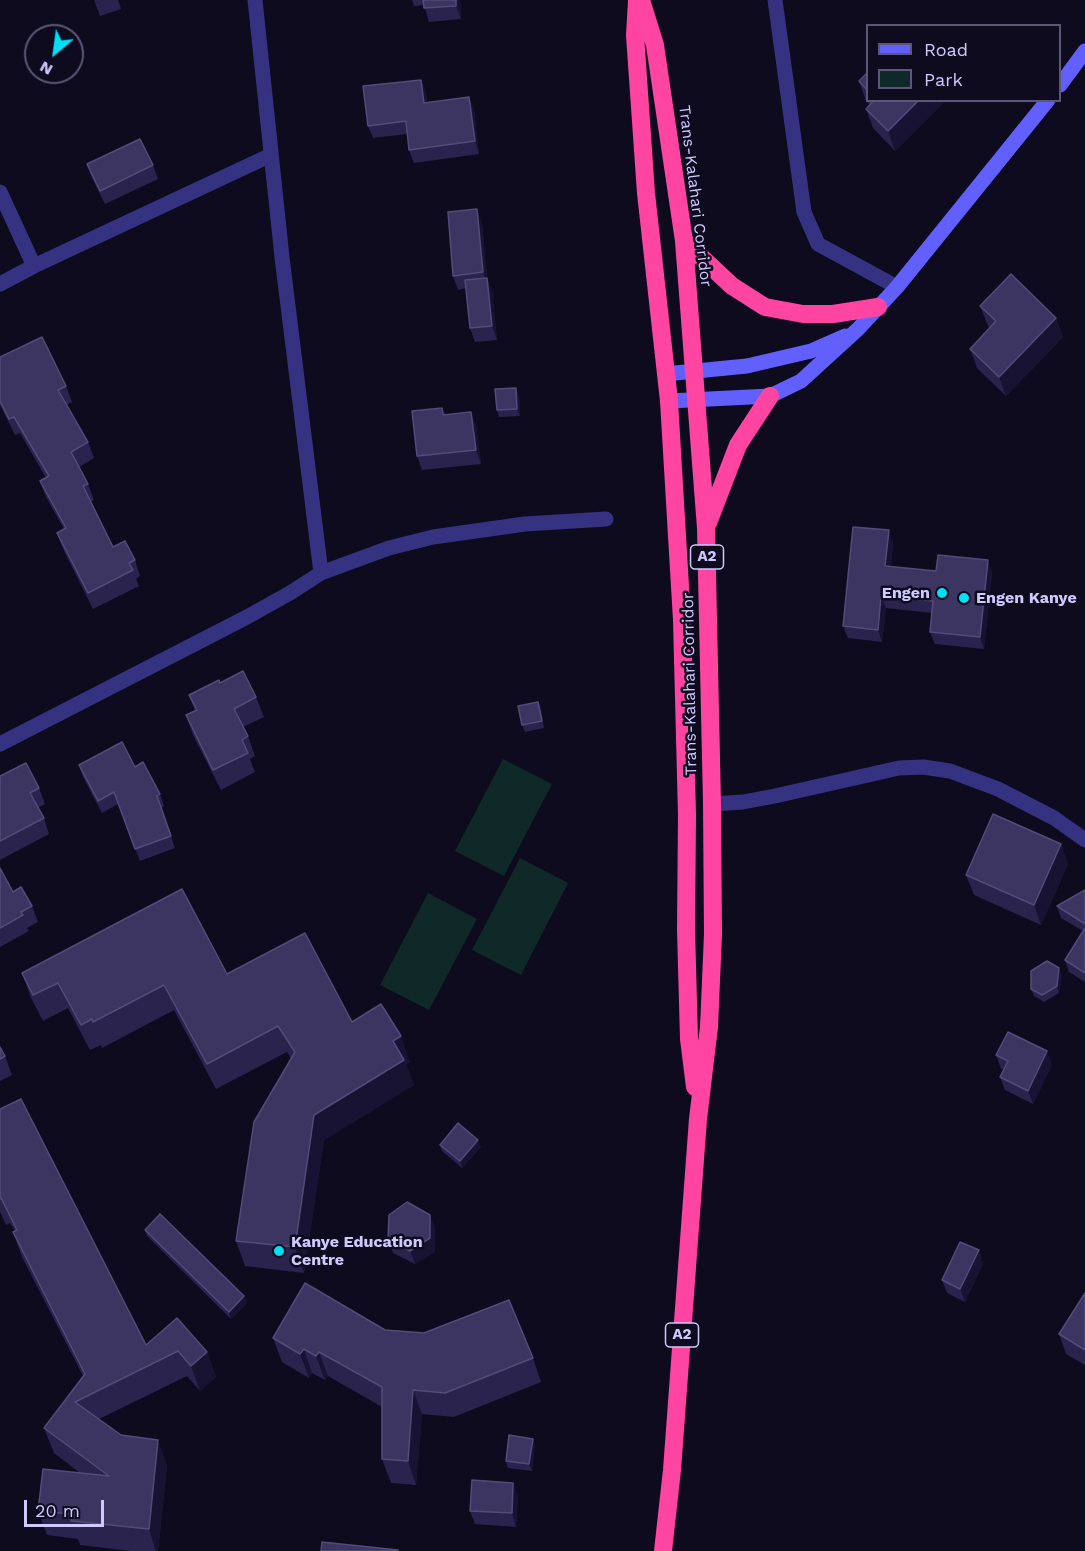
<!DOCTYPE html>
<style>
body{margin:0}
#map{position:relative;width:1085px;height:1551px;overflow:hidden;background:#0e0b1f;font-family:"Work Sans",sans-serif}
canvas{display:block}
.legend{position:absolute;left:866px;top:24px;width:195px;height:78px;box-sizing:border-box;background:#0e0b1f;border:2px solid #5b5779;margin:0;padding:8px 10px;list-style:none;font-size:18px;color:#cec9ff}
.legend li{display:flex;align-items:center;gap:12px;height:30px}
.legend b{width:30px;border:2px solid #5b5779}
.north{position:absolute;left:24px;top:24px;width:60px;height:60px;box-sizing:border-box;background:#0e0b1f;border:2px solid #5b5779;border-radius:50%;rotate:209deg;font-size:16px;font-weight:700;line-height:24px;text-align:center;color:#cec9ff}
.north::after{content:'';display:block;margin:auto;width:21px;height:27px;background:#00e0f4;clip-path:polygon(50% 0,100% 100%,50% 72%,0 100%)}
.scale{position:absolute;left:24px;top:1500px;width:80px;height:27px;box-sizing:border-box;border:3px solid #cec9ff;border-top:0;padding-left:8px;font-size:18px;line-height:21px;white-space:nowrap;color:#cec9ff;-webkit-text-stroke:4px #0e0b1f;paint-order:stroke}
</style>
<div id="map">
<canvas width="1085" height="1551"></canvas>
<ul class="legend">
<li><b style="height:8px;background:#6160ff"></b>Road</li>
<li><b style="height:16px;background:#0e2928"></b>Park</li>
</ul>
<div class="north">N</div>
<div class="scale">20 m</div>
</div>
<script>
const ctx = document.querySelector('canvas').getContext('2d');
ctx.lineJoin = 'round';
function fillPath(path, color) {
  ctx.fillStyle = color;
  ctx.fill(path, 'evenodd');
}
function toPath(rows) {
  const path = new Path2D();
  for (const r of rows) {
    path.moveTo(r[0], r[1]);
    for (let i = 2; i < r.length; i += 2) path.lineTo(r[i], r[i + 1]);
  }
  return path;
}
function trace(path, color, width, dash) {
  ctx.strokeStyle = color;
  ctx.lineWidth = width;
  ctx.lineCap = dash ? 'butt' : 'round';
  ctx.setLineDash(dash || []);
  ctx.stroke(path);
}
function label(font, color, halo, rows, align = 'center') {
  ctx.font = font + ' "Work Sans",sans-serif';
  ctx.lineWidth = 5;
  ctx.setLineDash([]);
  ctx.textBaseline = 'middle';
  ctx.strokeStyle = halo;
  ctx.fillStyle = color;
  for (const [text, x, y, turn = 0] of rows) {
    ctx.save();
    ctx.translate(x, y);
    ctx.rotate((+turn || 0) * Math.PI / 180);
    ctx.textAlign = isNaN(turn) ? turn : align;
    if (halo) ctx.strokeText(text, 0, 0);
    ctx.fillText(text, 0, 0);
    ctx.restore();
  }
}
fillPath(toPath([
 [503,759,552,784,504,876,455,851],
 [520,858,568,883,521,975,472,950],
 [428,893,477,919,429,1010,380,985]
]), '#0e2928');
trace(toPath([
 [255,0,282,257,321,573],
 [775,0,804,212,818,244,897,287],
 [0,192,34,266],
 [0,284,34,266,271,155],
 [0,744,247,617,290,593,321,573,389,548,433,537,525,524,606,519],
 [712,804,743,802,775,796,899,768,923,767,950,771,998,789,1054,818,1085,840]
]), '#353381', 15);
trace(toPath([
 [1060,85,1085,51],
 [665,374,747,366,811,351,845,336],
 [669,401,770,396,801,381,858,329,897,287,1048,100]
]), '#6160ff', 15);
trace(toPath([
 [641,0,655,45,684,241,706,528,712,804,713,934,709,1027,698,1119,672,1470,663,1551],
 [637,1,635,35,646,193,669,401,682,620,687,815,686,929,689,1039,695,1087],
 [684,241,732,286,765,307,803,314,833,314,878,307],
 [708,523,738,445,770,396]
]), '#ff44a1', 18);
fillPath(toPath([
 [94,0,118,0,121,9,100,16],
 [412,0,460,0,461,19,429,22,424,5,414,6],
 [867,73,867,100,946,100,895,151,873,128,866,109,870,105,866,101,859,81],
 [421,80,426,93,427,103,469,97,474,110,479,154,414,163,409,150,407,134,373,138,368,126],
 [87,164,153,165,158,179,105,204,92,178],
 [482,223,487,278,492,291,497,340,475,342,470,328,466,288,458,290,453,276],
 [980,306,1056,318,1063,337,1006,396,977,368,970,349,990,328,988,326],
 [0,357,66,386,72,402,67,405,88,442,94,458,79,467,88,484,94,500,90,502,113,547,135,560,140,576,136,579,139,586,93,609,63,549,57,533,64,529,46,497,40,481,46,478,20,433,15,435,0,405],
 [519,394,520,416,499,417,497,410],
 [442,408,445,414,476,425,481,464,422,470,417,456],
 [893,542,891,566,936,571,988,560,992,573,984,649,935,644,930,632,932,613,886,608,882,642,848,638,843,626],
 [220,683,256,697,264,717,243,727,248,736,255,756,250,759,255,772,221,790,193,735,186,715,195,711,189,695],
 [538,702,541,708,544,728,525,732,522,725],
 [79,765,135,767,160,794,164,806,161,808,175,848,140,861,118,804,102,813,83,777],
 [0,776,39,788,45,804,38,808,44,818,49,834,0,860],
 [1061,844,1068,864,1041,925,974,895,966,875],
 [0,868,13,892,32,906,38,922,27,928,29,931,0,947],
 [1085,890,1085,982,1069,972,1065,960,1083,931,1061,918,1057,906],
 [22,973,227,974,352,1022,410,1062,406,1064,414,1085,324,1140,304,1273,245,1266,236,1241,291,1058,287,1052,216,1089,174,1010,102,1048,101,1045,90,1050,68,1008,43,1021,31,998],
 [1062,975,1059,993,1044,1002,1034,996,1031,989],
 [0,1047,5,1056,12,1075,0,1081],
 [996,1055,1052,1065,1033,1104,1005,1090,1000,1077,1004,1070,1001,1069],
 [0,1109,146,1345,207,1352,216,1377,200,1391,187,1376,99,1419,121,1435,167,1465,158,1551,130,1551,80,1545,78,1539,47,1535,38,1511,80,1473,54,1453,44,1428,83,1376,22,1257,13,1232,15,1231,10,1223,6,1225,0,1212],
 [440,1145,481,1147,462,1168,442,1151],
 [430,1215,435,1228,435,1252,415,1264,393,1253,388,1239],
 [145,1230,244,1296,247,1303,231,1319,147,1236],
 [979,1250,983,1264,965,1302,947,1293,942,1280],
 [1085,1293,1085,1365,1066,1354,1059,1334],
 [385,1330,533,1358,541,1382,454,1417,422,1414,416,1485,391,1483,382,1459,382,1407,328,1376,325,1380,312,1373,309,1378,282,1362,273,1338],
 [533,1439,535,1445,532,1471,508,1468,506,1461],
 [518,1496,516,1527,475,1524,470,1511]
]), '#2a234e');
fillPath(toPath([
 [456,0,460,0,461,19,456,6],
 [421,80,426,93,428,116,424,103],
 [469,97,474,110,479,154,475,141],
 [919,100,946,100,895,151,888,131],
 [477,209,482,223,487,285,483,272],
 [487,278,492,291,497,340,492,326],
 [1056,318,1063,337,1006,396,999,377],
 [516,388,519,394,520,416,517,409],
 [471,412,476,425,481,464,476,450],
 [889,530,893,542,890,578,885,566],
 [988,560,992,573,984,649,980,637],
 [881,596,886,608,882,642,878,630],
 [538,702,541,708,544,728,542,721],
 [1061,844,1068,864,1041,925,1034,905],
 [1059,968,1062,975,1059,993,1057,986],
 [401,1036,410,1062,406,1064,414,1085,324,1140,304,1273,295,1247,314,1115,393,1041],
 [1047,1051,1052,1065,1033,1104,1028,1091],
 [478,1140,481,1147,462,1168,460,1161],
 [430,1215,435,1228,435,1252,415,1264,410,1251],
 [979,1250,983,1264,965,1302,960,1289],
 [244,1296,247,1303,231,1319,229,1312],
 [304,1349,312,1373,309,1378,300,1354],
 [207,1352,216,1377,200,1391,191,1366],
 [319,1352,328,1376,325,1380,316,1356],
 [413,1390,422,1414,416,1485,408,1461],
 [533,1439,535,1445,532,1471,529,1464],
 [158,1440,167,1465,158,1551,156,1551,149,1529],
 [513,1483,518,1496,516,1527,512,1513]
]), '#181233');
const building = toPath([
 [423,0,456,0,456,6,424,8,423,0],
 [867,73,867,90,859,81,867,73],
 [421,80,424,103,469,97,475,141,409,150,406,121,368,126,363,86,421,80],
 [874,100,919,100,888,131,866,109,874,100],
 [140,139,153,165,100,191,87,164,140,139],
 [477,209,483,272,453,276,448,212,477,209],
 [1011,274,1056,318,999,377,970,349,996,321,980,306,1011,274],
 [487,278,492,326,470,328,465,280,487,278],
 [42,337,66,386,58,390,88,442,71,452,88,484,83,486,113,547,125,541,135,560,129,563,133,570,88,593,57,533,66,528,40,481,49,476,14,417,9,419,0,401,0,357,42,337],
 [516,388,517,409,497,410,495,389,516,388],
 [442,408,443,415,471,412,476,450,417,456,412,411,442,408],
 [853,527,889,530,885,566,936,571,938,555,988,560,980,637,930,632,933,601,881,596,878,630,843,626,853,527],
 [243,671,256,697,234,709,248,736,242,740,248,753,213,770,186,715,197,710,189,695,219,680,220,683,243,671],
 [538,702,542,721,522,725,518,706,538,702],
 [122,742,135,767,143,762,160,794,157,796,171,836,135,849,114,792,98,801,79,765,122,742],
 [26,763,39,788,30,793,44,818,0,841,0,776,26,763],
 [993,814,1061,844,1034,905,966,875,993,814],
 [0,868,13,892,21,887,32,906,21,912,23,915,0,928,0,868],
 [182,889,227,974,305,933,352,1022,381,1004,401,1036,393,1041,404,1060,314,1115,295,1247,236,1241,254,1122,295,1052,278,1026,207,1064,164,985,93,1022,92,1019,81,1025,58,983,33,995,22,973,182,889],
 [1085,890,1085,924,1057,906,1085,890],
 [1085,928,1085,973,1065,960,1085,928],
 [1047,961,1059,968,1057,986,1042,995,1031,989,1031,971,1047,961],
 [1008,1032,1047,1051,1028,1091,1000,1077,1008,1061,996,1055,1008,1032],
 [0,1047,5,1056,0,1059,0,1047],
 [21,1099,146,1345,177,1318,207,1352,191,1366,178,1351,75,1402,121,1435,158,1440,149,1529,71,1521,72,1514,38,1511,43,1469,109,1476,44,1428,85,1374,13,1232,17,1230,1,1198,0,1199,0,1109,21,1099],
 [458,1123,478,1140,460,1161,440,1145,458,1123],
 [407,1202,430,1215,430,1238,410,1251,388,1239,389,1215,407,1202],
 [160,1214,244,1296,229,1312,145,1230,160,1214],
 [960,1242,979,1250,960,1289,942,1280,960,1242],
 [305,1283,385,1330,424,1333,509,1300,533,1358,445,1393,413,1390,408,1461,382,1459,382,1387,319,1352,316,1356,304,1349,300,1354,273,1338,305,1283],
 [1085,1293,1085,1350,1059,1334,1085,1293],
 [509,1435,533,1439,529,1464,506,1461,509,1435],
 [472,1480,513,1483,512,1513,470,1511,472,1480],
 [322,1542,398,1550,398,1551,321,1551,322,1542]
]);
fillPath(building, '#3c3461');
trace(building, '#534c7a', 1.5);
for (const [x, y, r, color] of [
 [942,593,6,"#00e0f4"],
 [964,598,6,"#00e0f4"],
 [279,1251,6,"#00e0f4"]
]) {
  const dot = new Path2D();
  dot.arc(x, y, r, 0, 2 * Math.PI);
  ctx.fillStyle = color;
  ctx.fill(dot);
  trace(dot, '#0e0b1f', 2);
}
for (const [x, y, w] of [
 [707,557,33],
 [682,1335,33]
]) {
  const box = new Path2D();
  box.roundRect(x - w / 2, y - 12, w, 24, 4.5);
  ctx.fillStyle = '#0e0b1f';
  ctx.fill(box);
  trace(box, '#cec9ff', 1.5);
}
label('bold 15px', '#cec9ff', null, [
 ["A2",707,557],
 ["A2",682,1335]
]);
label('16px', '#cec9ff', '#0e0b1f', [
 ["Trans-Kalahari Corridor",695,196,83],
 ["Trans-Kalahari Corridor",690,684,-91]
]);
label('bold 16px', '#cec9ff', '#0e0b1f', [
 ["Engen",930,593,"right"],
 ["Engen Kanye",976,598],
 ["Kanye Education",291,1242],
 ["Centre",291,1260]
], 'left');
</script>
